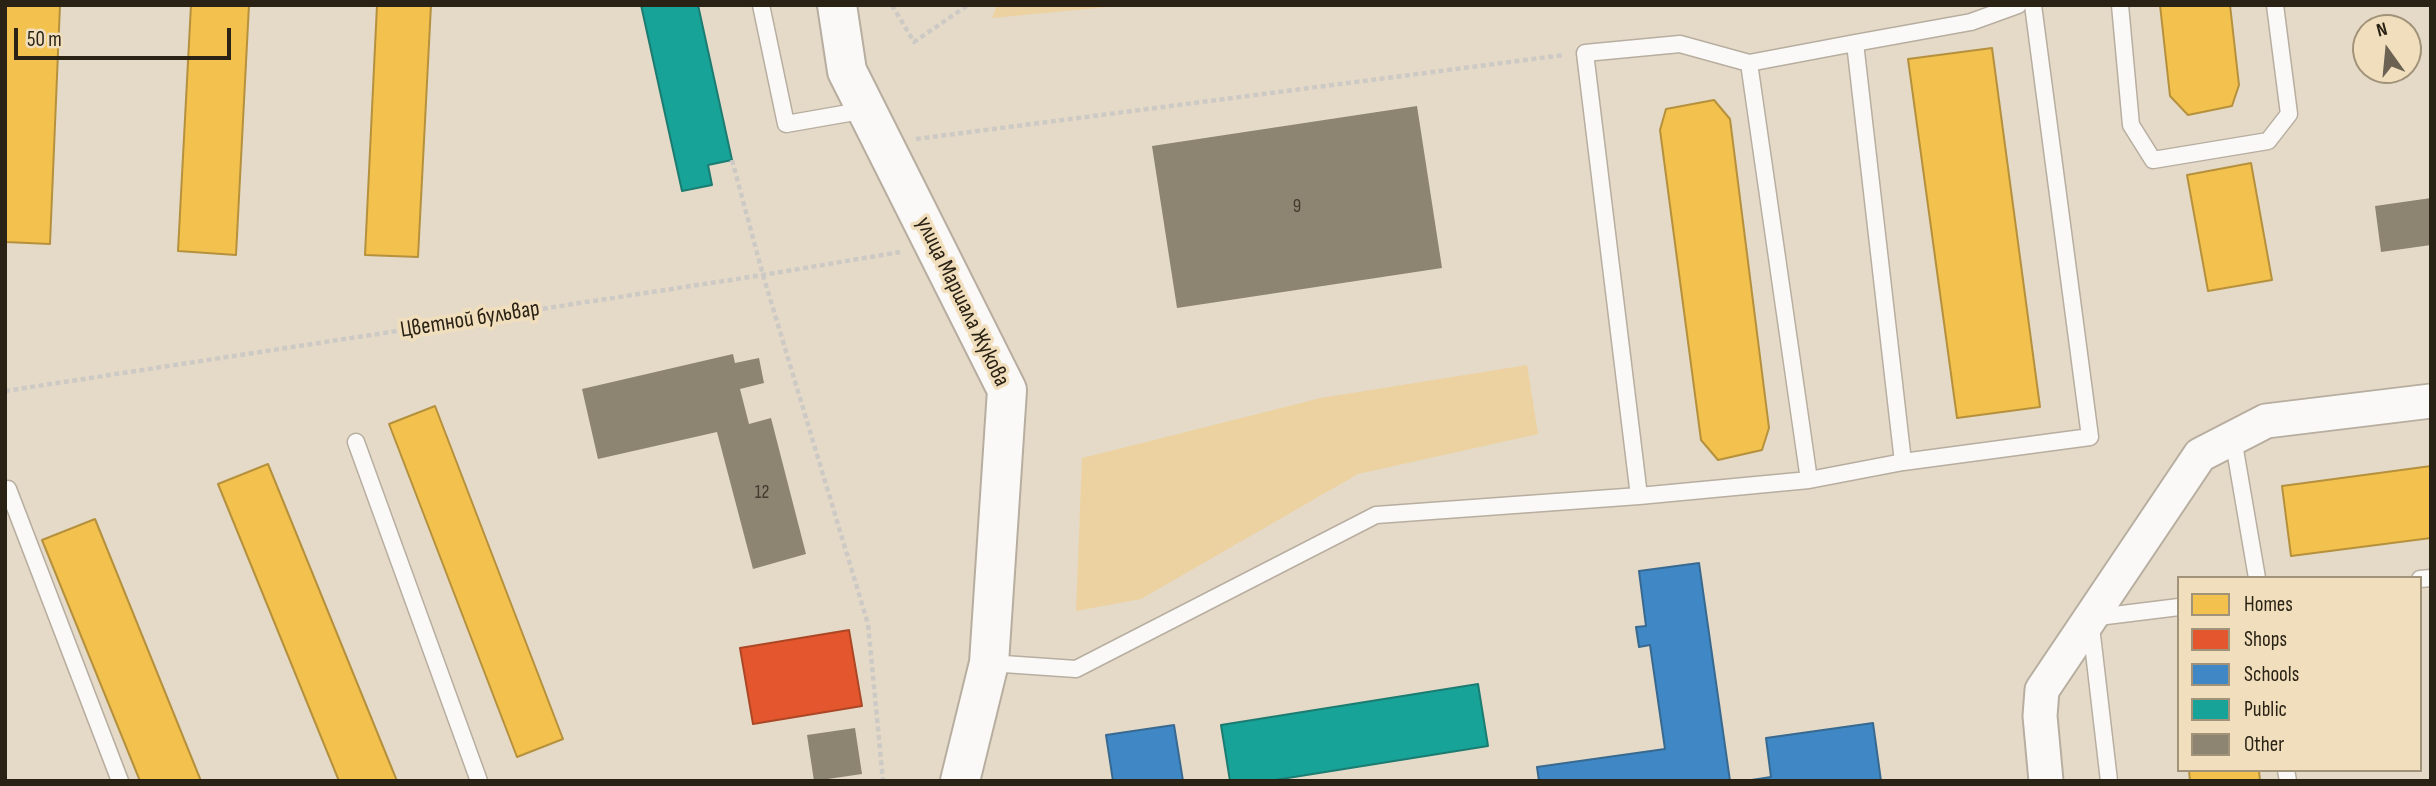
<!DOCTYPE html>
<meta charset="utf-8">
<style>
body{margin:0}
#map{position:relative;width:2436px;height:786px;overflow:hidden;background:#e5dac8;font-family:"Sofia Sans Condensed",sans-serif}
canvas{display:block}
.frame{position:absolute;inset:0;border:7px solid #292215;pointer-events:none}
.legend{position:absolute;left:2177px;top:576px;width:245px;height:196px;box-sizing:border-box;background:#f1debc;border:2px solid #a19379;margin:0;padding:9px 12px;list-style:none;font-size:21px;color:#292215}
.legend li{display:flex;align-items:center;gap:14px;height:35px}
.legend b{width:35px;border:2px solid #a19379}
.north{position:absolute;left:2352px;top:14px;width:70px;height:70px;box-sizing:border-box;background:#f1debc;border:2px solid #a19379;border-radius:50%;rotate:345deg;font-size:19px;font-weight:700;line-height:28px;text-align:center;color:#292215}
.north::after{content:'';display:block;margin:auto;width:24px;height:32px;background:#6b6254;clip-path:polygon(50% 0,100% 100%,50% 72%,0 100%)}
.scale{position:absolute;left:14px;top:28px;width:217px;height:32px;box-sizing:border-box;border:4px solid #292215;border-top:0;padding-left:9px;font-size:21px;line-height:24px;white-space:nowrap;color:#292215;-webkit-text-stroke:5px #f1debc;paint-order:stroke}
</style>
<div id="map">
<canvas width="2436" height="786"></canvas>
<div class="frame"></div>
<ul class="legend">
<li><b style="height:19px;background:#f2c14e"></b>Homes</li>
<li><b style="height:19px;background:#e4572e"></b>Shops</li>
<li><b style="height:19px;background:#3f88c5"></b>Schools</li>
<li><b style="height:19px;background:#17a398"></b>Public</li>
<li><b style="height:19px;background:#8d8472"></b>Other</li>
</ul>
<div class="north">N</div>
<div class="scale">50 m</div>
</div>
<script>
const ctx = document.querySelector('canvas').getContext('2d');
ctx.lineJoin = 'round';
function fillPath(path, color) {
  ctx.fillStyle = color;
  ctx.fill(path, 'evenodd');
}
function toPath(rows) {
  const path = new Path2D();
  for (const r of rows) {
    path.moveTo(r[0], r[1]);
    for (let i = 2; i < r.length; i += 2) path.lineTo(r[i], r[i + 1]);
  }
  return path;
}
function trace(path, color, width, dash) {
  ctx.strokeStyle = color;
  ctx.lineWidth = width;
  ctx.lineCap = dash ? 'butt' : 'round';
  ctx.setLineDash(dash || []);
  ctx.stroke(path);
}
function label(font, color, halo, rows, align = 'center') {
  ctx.font = font + ' "Sofia Sans Condensed",sans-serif';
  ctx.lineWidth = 7;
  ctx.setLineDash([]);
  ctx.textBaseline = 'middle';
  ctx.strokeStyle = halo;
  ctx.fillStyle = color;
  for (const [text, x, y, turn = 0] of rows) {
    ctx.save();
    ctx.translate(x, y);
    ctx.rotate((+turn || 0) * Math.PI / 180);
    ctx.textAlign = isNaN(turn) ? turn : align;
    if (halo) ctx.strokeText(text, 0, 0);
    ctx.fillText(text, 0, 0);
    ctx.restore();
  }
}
fillPath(toPath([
 [997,5,1129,5,992,18],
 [1527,365,1538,434,1358,474,1141,599,1076,611,1082,458,1321,398]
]), '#ecd1a1');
const homes = toPath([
 [5,5,60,5,50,244,5,242,5,5],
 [191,5,249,5,236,255,178,251,191,5],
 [377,5,431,5,418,257,365,255,377,5],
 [2160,5,2230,5,2239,85,2232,106,2188,115,2170,96,2160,5],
 [1992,48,2040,407,1957,418,1908,59,1992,48],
 [1714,100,1730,119,1769,428,1762,450,1718,460,1701,440,1660,130,1666,109,1714,100],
 [2251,163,2272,280,2208,291,2187,175,2251,163],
 [435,406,563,739,517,757,389,424,435,406],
 [268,464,397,781,339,781,218,484,268,464],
 [2431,466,2431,538,2291,556,2282,486,2431,466],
 [95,519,201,781,140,781,42,540,95,519],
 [2189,770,2259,770,2260,781,2190,781,2189,770]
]);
fillPath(homes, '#f2c14e');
trace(homes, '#b6913d', 2);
const shops = toPath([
 [849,630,862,706,753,724,740,648,849,630]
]);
fillPath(shops, '#e4572e');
trace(shops, '#ac4726', 2);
const schools = toPath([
 [1699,563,1730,781,1539,781,1537,767,1665,749,1650,645,1639,647,1636,627,1646,626,1639,571,1699,563],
 [1873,723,1881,781,1745,781,1771,777,1766,738,1873,723],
 [1174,725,1183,781,1113,781,1106,735,1174,725]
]);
fillPath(schools, '#3f88c5');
trace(schools, '#386990', 2);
const public = toPath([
 [641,5,698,5,732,160,708,165,712,185,682,191,641,5],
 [1478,684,1488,746,1269,781,1230,781,1221,725,1478,684]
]);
fillPath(public, '#17a398');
trace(public, '#1c7c71', 2);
fillPath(toPath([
 [1417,106,1442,268,1177,308,1152,146],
 [2431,198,2431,245,2381,252,2375,206],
 [733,354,735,363,759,358,764,383,740,389,749,424,771,418,806,554,753,569,717,432,598,459,582,389],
 [855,728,862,774,814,781,807,735]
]), '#8d8472');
const service = toPath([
 [761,5,786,124,866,110],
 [2120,5,2131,125,2153,160,2268,141,2289,114,2275,5],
 [1855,43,1903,462,1809,480,1749,63,1855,43,1971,22,2018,5],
 [1749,63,1680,44,1585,53,1639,496,1809,480],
 [2233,438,2257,578],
 [356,442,479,781],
 [1903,462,2090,437,2033,5],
 [8,489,120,781],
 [2420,579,2431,578],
 [989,663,1076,669,1376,515,1639,496],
 [2286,770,2288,781],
 [2109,781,2090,618,2179,607]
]);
const minor = toPath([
 [2046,781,2040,716,2042,690,2200,455,2266,421,2431,401]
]);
const tertiary = toPath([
 [837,5,847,71,1007,390,989,663,960,781]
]);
trace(service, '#b7aea0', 19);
trace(minor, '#b7aea0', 37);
trace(tertiary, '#b7aea0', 42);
trace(toPath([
 [892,5,914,42,968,5],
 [916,139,1564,55],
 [732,160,763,275,868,624,883,781],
 [5,391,763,275,900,252]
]), '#cdcac5', 4.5, [5, 3.5]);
trace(service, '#fbf9f7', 16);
trace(minor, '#fbf9f7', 33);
trace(tertiary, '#fbf9f7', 38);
label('19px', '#423a2c', null, [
 ["9",1297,207],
 ["12",762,493]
]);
label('23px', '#292215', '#f1debc', [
 ["улица Маршала Жукова",962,302,64],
 ["Цветной бульвар",470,320,-9]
]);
</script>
